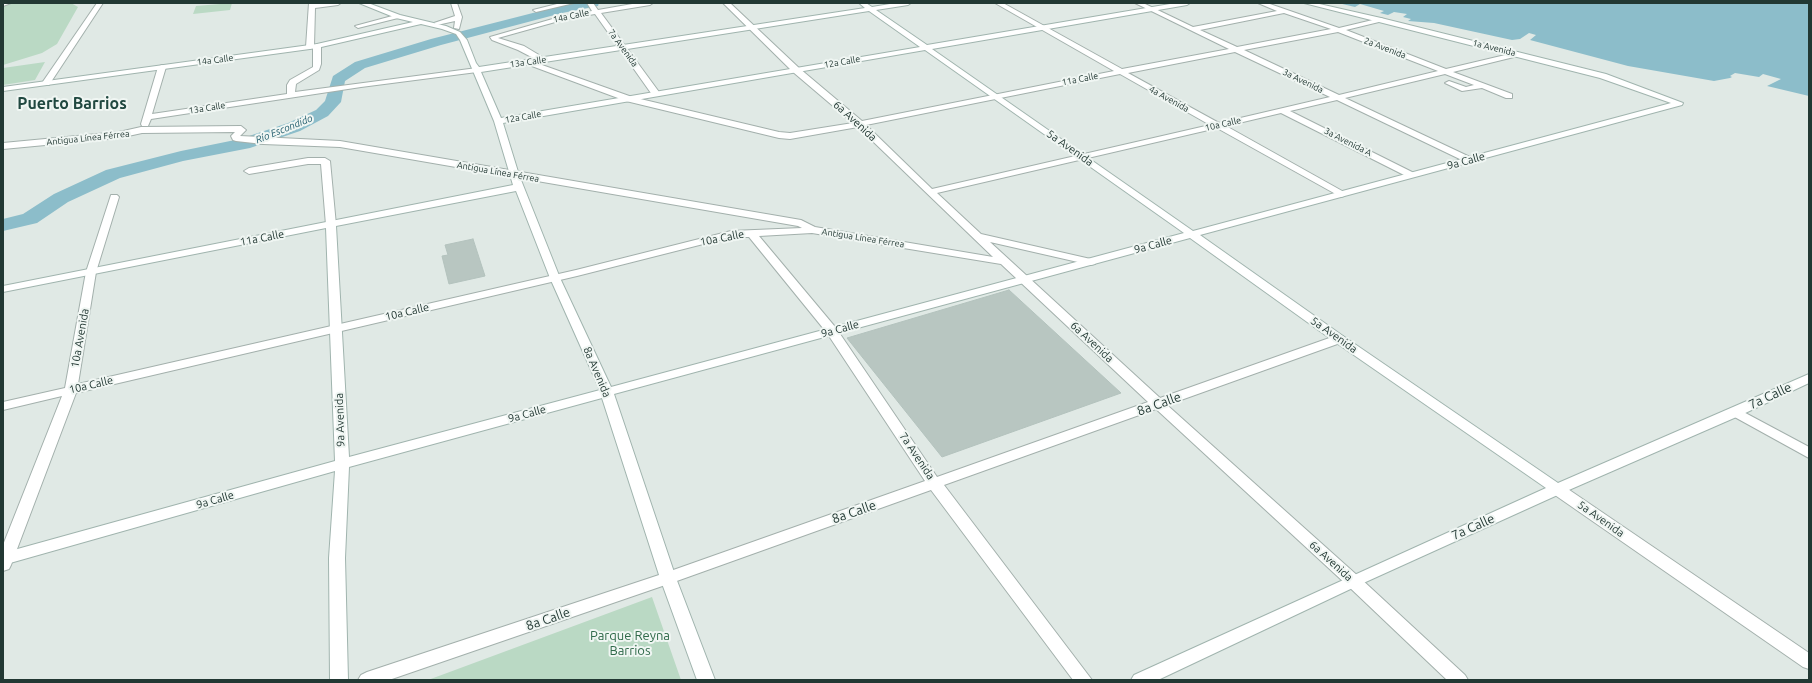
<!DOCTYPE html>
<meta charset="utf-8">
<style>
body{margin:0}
#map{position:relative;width:1812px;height:683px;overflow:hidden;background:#e0e9e5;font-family:Ubuntu,sans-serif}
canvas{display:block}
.frame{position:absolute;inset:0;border:4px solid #223833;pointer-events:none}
</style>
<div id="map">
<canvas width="1812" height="683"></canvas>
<div class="frame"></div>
</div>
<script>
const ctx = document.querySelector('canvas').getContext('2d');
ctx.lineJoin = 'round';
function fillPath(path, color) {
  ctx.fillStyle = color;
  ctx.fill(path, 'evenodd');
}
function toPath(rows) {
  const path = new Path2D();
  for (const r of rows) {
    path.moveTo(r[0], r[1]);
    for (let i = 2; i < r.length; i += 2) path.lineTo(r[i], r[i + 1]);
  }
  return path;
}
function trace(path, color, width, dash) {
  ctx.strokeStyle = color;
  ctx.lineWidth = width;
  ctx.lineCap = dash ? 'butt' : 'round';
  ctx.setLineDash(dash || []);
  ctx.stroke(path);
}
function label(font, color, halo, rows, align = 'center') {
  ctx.font = font + ' Ubuntu,sans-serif';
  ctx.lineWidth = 4;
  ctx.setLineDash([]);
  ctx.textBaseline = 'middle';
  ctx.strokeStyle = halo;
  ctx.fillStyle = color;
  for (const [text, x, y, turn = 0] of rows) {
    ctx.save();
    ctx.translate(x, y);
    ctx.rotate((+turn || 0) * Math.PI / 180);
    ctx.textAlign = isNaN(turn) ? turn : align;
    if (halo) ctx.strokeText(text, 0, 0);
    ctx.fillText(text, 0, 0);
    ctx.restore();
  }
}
fillPath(toPath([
 [10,3,71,3,78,7,57,44,42,53,3,65,3,4],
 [232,3,230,10,193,14,196,6],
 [45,62,35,80,3,85,3,68],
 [652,597,681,680,428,680]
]), '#bad9c4');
fillPath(toPath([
 [1338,3,1809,3,1809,96,1767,86,1781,79,1763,74,1759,77,1735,73,1730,76,1732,77,1730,78,1714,81,1628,66,1530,40,1536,35,1529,33,1520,39,1512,40,1434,23,1408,21,1411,19,1403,17,1407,14,1394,12,1388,15,1380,13,1384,11,1360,4,1355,7]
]), '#8cbdca');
fillPath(toPath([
 [572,3,599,3,598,6,562,13,441,45,365,68,345,81,341,102,328,116,300,131,250,148,183,161,120,178,68,202,37,223,3,231,3,219,23,214,54,194,106,170,181,151,240,139,288,123,316,110,325,101,333,76,355,62,431,39,572,3]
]), '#8cbdca');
const building = toPath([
 [473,239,485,276,449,284,442,256,448,255,445,245,473,239],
 [1009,290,1121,393,942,457,847,338,1009,290]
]);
fillPath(building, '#b8c6c1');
trace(building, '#b3c2bd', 1);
const street = toPath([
 [3,3,11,3,3,6,3,3],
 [97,3,103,3,49,85,43,85,42,83,97,3],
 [309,3,341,3,338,5,315,8,314,46,317,44,321,46,321,64,319,70,296,84,295,92,477,68,481,70,477,72,361,87,151,119,148,126,142,126,141,124,158,67,162,65,166,67,152,114,287,94,287,85,290,80,313,67,313,47,310,49,306,47,309,3],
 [451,3,457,3,462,17,459,29,454,28,455,21,437,25,434,23,455,16,451,3],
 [561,3,574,3,536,12,533,10,561,3],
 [587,3,593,3,598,10,638,3,653,3,650,5,601,13,659,92,659,96,653,96,595,14,566,19,498,38,524,46,544,58,545,60,541,62,518,50,492,40,490,37,563,16,592,11,587,3],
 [723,3,730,3,799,68,862,121,1114,71,995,3,1003,3,1122,69,1229,49,1135,3,1143,3,1193,27,1277,11,1258,3,1267,3,1339,28,1381,18,1383,19,1383,21,1346,30,1446,69,1518,52,1518,56,1453,72,1512,94,1512,98,1506,98,1482,88,1462,91,1445,83,1449,81,1466,87,1474,85,1445,74,1345,98,1472,158,1474,160,1472,162,1466,162,1337,100,1290,111,1414,173,1416,175,1414,177,1408,177,1281,113,1226,126,1344,192,1346,194,1344,196,1341,197,1217,128,937,193,981,234,1095,260,1096,262,1095,264,1091,265,990,242,1160,398,1335,336,1343,336,1345,339,1343,342,1167,405,1359,577,1465,675,1468,680,1447,680,1347,585,1156,409,944,485,1092,680,1073,680,931,490,674,582,389,680,358,680,361,675,367,672,662,574,925,481,827,333,749,237,731,237,577,276,76,393,11,565,9,569,3,571,3,545,62,396,3,410,3,402,65,388,86,272,111,195,117,195,119,197,96,272,78,384,576,270,731,231,802,228,798,226,340,147,263,144,236,141,233,140,231,136,235,132,142,133,119,138,3,149,3,143,119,132,141,127,241,126,246,130,240,136,340,141,801,220,815,227,993,257,858,127,790,139,779,138,626,101,521,62,528,60,632,97,779,132,790,133,853,123,793,72,723,3],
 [1284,13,1331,29,1237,47,1200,30,1284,13],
 [1338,32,1438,71,1339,95,1244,50,1338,32],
 [1235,52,1330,97,1219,123,1128,73,1235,52],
 [1120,74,1210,125,932,189,866,125,1120,74],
 [812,233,1001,264,1148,402,937,477,836,328,759,236,812,233],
 [396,15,399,17,398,18,358,28,355,26,396,15],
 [308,158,325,158,330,161,336,225,335,227,331,228,326,225,321,164,308,164,249,174,244,171,249,168,308,158],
 [1736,408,1809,447,1809,458,1731,415,1729,412,1731,409,1736,408],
 [1557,484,1562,485,1809,653,1809,669,1803,667,1552,493,1550,489,1552,485,1557,484]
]);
const secondary = toPath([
 [359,3,368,3,400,15,446,26,460,32,467,40,476,63,479,67,865,8,859,3,866,3,872,7,896,3,911,3,908,5,876,10,927,45,1176,3,1190,3,1187,5,932,49,1193,231,1671,103,1600,78,1304,3,1315,3,1381,18,1606,74,1683,103,1682,105,1200,235,1343,336,1558,483,1809,374,1809,383,1741,415,1562,493,1359,585,1158,680,1131,680,1134,675,1546,488,1335,342,1190,238,614,394,676,578,715,680,697,680,660,578,602,398,349,467,345,558,348,680,330,680,329,558,335,471,3,565,3,553,335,461,326,228,3,292,3,286,513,185,494,121,460,40,456,34,442,29,421,24,317,48,3,91,3,87,317,44,413,22,396,18,359,3],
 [869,11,920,47,501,118,481,72,869,11],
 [925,50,1184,233,611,387,560,278,519,175,503,123,925,50],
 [516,191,550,278,600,390,349,457,336,226,516,191]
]);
trace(street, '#a3b0ac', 2);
trace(secondary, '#a0b4ae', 2);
fillPath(street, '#fff');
fillPath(secondary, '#fff');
label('9px', '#223833', '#f0f6f3', [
 ["14a Calle",571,16,-12],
 ["7a Avenida",623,48,54],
 ["2a Avenida",1385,48,21],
 ["1a Avenida",1494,48,14],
 ["14a Calle",215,60,-7],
 ["13a Calle",528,62,-8],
 ["12a Calle",842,62,-10],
 ["11a Calle",1080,79,-11],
 ["3a Avenida",1303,81,26],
 ["4a Avenida",1169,99,29],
 ["13a Calle",207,108,-9],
 ["12a Calle",523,117,-10],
 ["10a Calle",1223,124,-13],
 ["Antigua Línea Férrea",88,138,-6],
 ["3a Avenida A",1348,142,27],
 ["Antigua Línea Férrea",498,172,10],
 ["Antigua Línea Férrea",863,238,9]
]);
label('italic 10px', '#225d6d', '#f0f6f3', [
 ["Río Escondido",284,129,-22]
]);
label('11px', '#223833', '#f0f6f3', [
 ["6a Avenida",855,121,42],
 ["5a Avenida",1070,148,35],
 ["9a Calle",1466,161,-15],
 ["11a Calle",262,238,-11],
 ["10a Calle",722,238,-11],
 ["9a Calle",1153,245,-15],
 ["10a Calle",407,312,-13],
 ["9a Calle",840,329,-15],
 ["5a Avenida",1334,335,35],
 ["10a Avenida",80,338,-80],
 ["6a Avenida",1092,342,43],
 ["8a Avenida",597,372,67],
 ["10a Calle",91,385,-13],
 ["9a Calle",527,414,-15],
 ["9a Avenida",340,420,-92],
 ["7a Avenida",917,456,56],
 ["9a Calle",215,500,-16],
 ["5a Avenida",1601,519,35],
 ["6a Avenida",1331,561,42]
]);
label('13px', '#223833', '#f0f6f3', [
 ["7a Calle",1770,396,-25],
 ["8a Calle",1159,404,-20],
 ["8a Calle",854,512,-19],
 ["7a Calle",1473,527,-24],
 ["8a Calle",548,619,-19]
]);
label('13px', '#306a4a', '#f0f6f3', [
 ["Parque Reyna",630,636],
 ["Barrios",630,651]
]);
label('bold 16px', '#204840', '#f0f6f3', [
 ["Puerto Barrios",72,104]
]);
</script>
